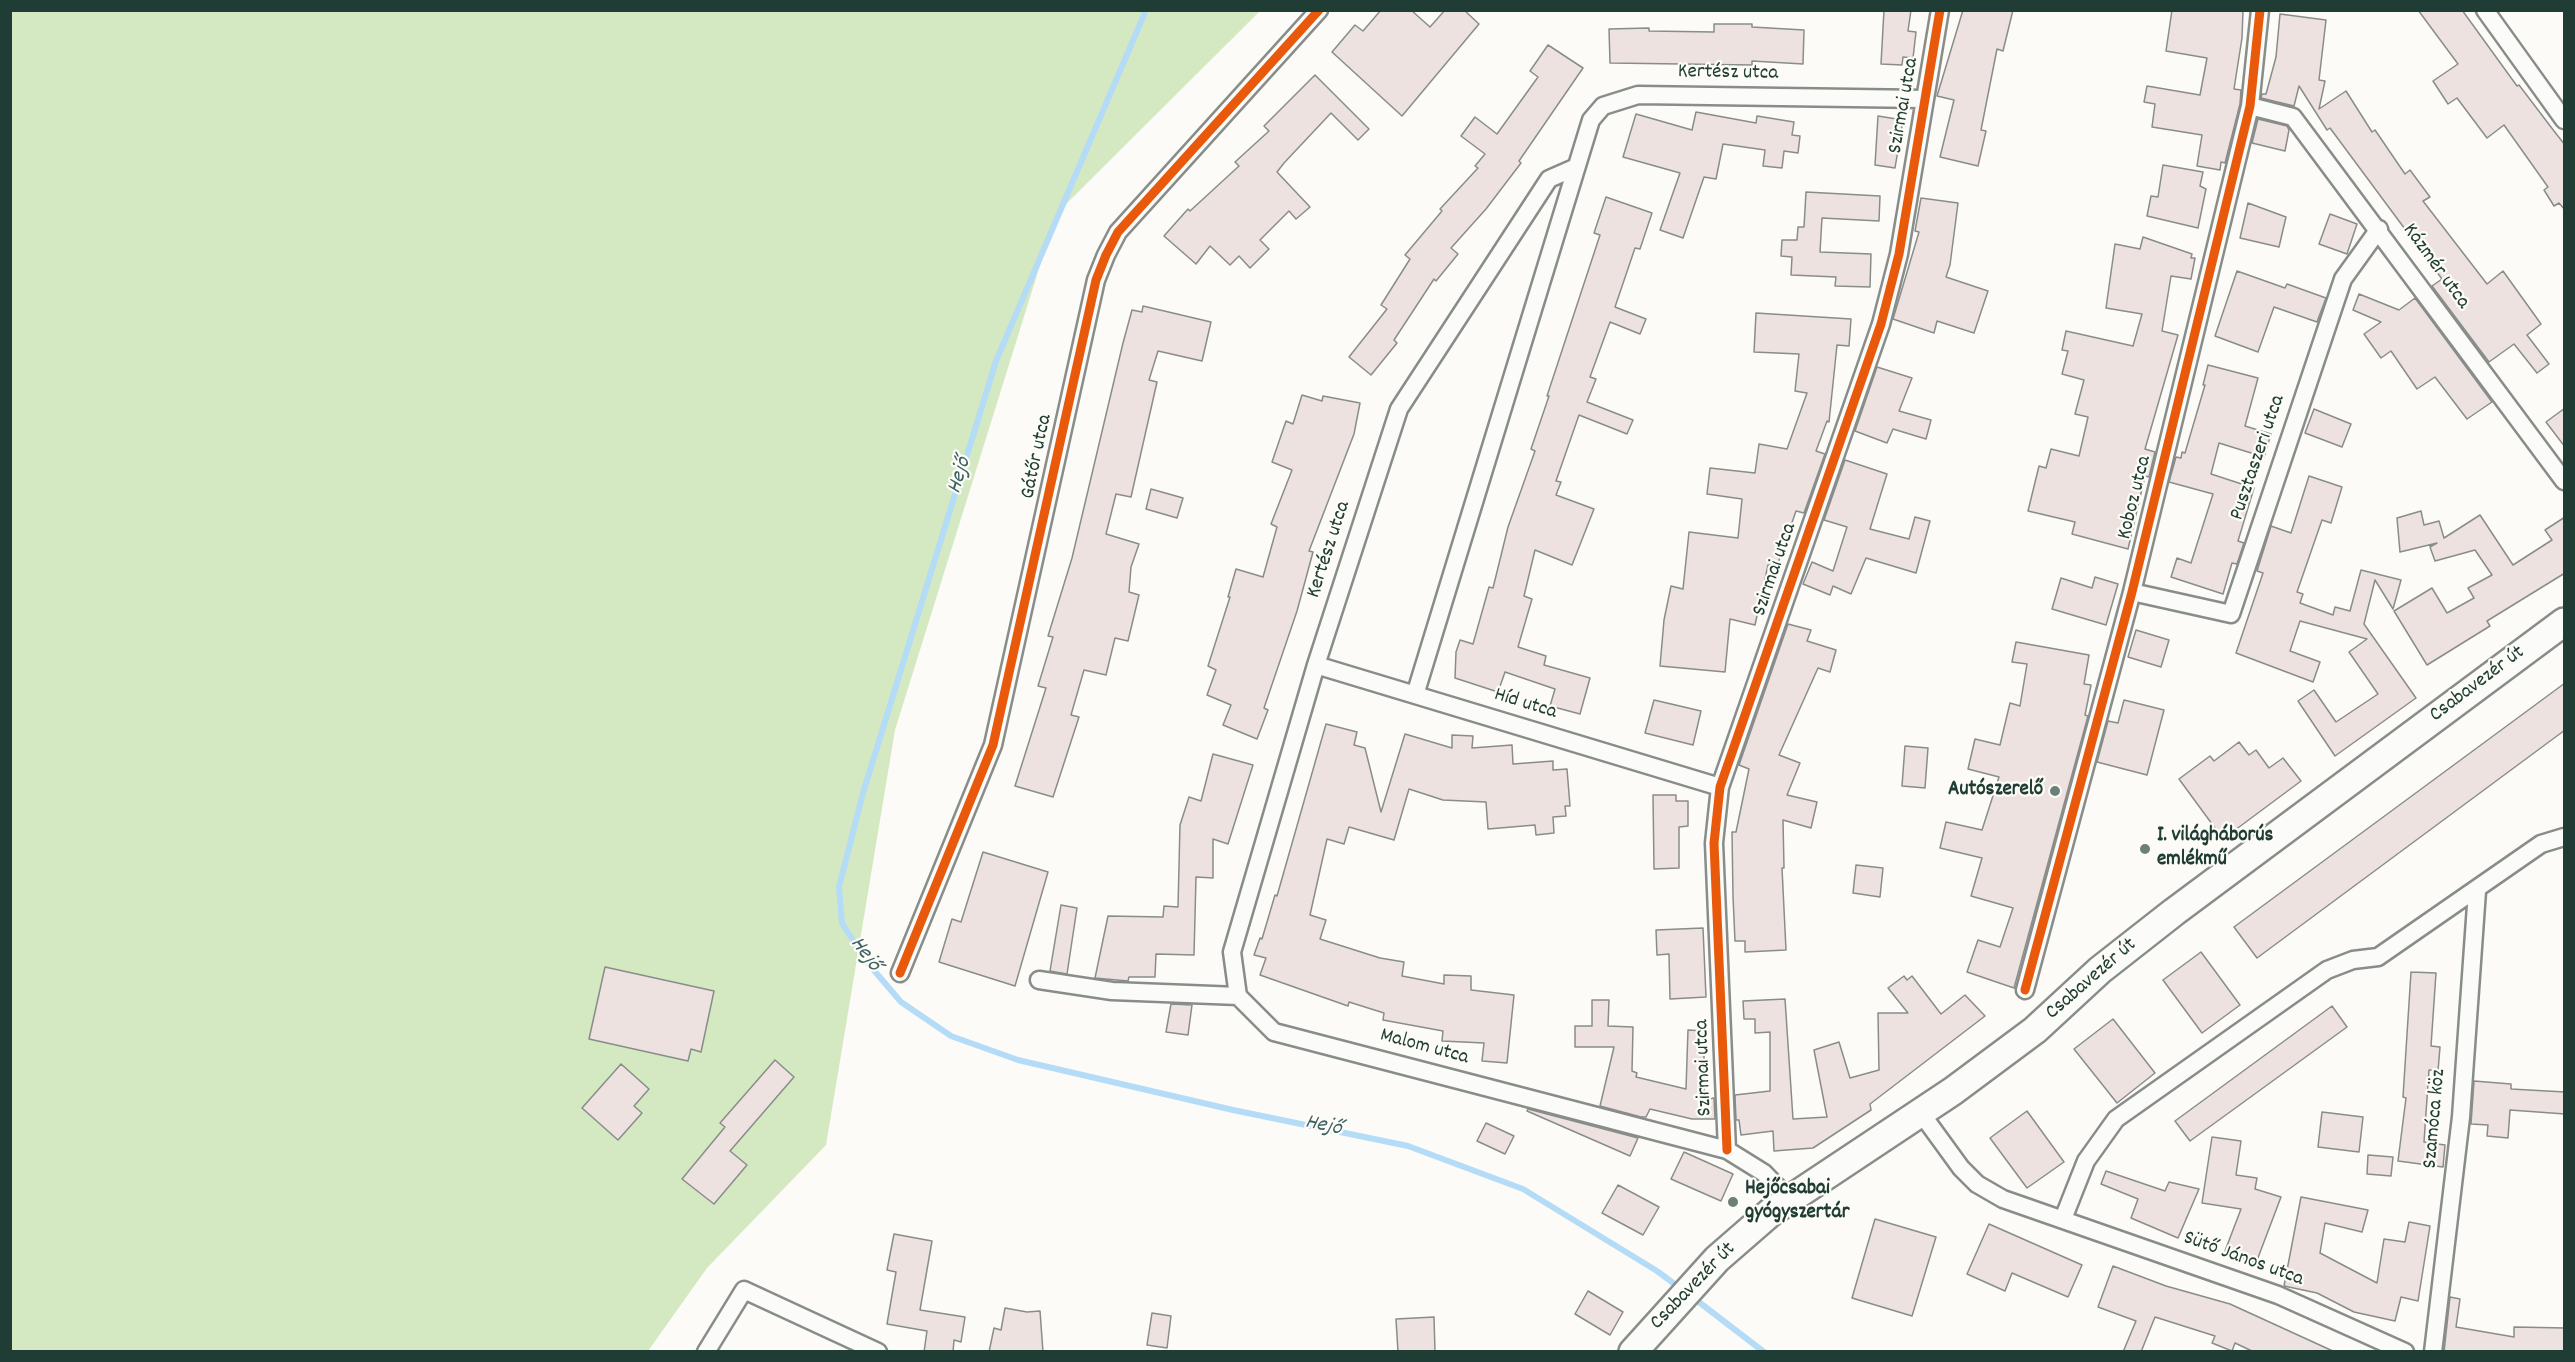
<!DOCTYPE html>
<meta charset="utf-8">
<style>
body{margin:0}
#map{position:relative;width:2575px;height:1362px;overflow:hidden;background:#fcfbf8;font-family:Dekko,sans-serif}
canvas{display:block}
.frame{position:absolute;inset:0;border:12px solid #1f3d34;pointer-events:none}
</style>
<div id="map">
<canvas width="2575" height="1362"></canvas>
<div class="frame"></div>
</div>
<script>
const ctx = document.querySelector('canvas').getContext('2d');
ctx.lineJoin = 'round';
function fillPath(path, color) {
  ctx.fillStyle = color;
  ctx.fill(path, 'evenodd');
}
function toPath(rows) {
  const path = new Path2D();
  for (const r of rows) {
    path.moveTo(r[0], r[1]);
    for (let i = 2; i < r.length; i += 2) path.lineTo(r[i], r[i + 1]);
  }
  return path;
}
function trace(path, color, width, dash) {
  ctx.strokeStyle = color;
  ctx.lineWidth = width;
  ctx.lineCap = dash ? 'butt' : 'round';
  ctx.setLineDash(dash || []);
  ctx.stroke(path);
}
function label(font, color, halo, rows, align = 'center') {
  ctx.font = font + ' Dekko,sans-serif';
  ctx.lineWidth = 4.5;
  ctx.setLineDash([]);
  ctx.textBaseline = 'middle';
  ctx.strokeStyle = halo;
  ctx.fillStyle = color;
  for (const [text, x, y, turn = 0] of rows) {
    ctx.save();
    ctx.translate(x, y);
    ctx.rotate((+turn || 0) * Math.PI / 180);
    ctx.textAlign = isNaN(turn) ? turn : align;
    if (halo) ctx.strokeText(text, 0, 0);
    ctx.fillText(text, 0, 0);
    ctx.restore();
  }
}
fillPath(toPath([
 [10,11,1260,11,1056,214,895,730,826,1145,707,1268,648,1351,11,1351]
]), '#d4e8c1');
trace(toPath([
 [1146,10,996,361,863,793,839,887,842,923,866,961,901,1002,951,1036,1018,1060,1233,1110,1408,1146,1523,1189,1657,1271,1680,1288],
 [1691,1296,1764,1352]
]), '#b5dcf7', 6);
const building = toPath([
 [1381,10,1411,10,1430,27,1445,10,1464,10,1479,24,1402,116,1332,52,1355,25,1363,31,1381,10],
 [1884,10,1911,10,1908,31,1916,32,1913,58,1903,57,1902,65,1881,64,1884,10],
 [1963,10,2013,10,2003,51,1997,49,1981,130,1986,131,1978,166,1940,157,1954,100,1937,96,1963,10],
 [2172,10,2243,10,2242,38,2234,89,2241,90,2240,104,2225,163,2221,162,2220,170,2197,166,2202,135,2152,127,2155,104,2144,102,2147,86,2200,95,2207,58,2166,51,2172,10],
 [2418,10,2462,10,2517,86,2519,85,2554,131,2565,145,2565,210,2559,203,2554,206,2544,190,2548,187,2504,125,2487,138,2457,98,2448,104,2433,81,2458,64,2418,10],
 [2280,14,2326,20,2319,80,2325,81,2319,109,2346,91,2372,132,2375,130,2405,174,2410,170,2430,197,2423,201,2487,284,2503,271,2541,324,2527,335,2549,364,2537,373,2514,344,2489,362,2432,286,2442,279,2330,128,2327,130,2299,86,2294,106,2261,98,2262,94,2266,94,2276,57,2280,14],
 [1714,24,1752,24,1752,27,1804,30,1803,64,1752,61,1752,65,1610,63,1609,29,1649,28,1649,31,1714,32,1714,24],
 [1548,45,1583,68,1519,161,1521,163,1486,209,1451,248,1458,254,1436,281,1434,279,1394,340,1397,343,1371,375,1349,357,1387,309,1381,305,1410,259,1405,255,1442,211,1440,209,1478,168,1475,166,1485,154,1461,136,1475,117,1497,134,1538,77,1530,71,1548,45],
 [1315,75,1369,129,1358,140,1331,113,1284,163,1277,172,1310,207,1296,219,1289,211,1260,240,1269,249,1250,268,1239,256,1230,265,1210,246,1196,264,1164,236,1188,209,1190,211,1239,166,1235,162,1269,131,1264,126,1315,75],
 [1696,112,1756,123,1757,116,1794,122,1792,135,1800,136,1798,153,1784,151,1782,168,1763,166,1765,150,1723,144,1716,179,1704,177,1683,238,1660,230,1680,173,1623,157,1636,114,1692,130,1696,112],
 [1878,116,1903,120,1895,168,1875,165,1878,116],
 [2258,119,2287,126,2289,130,2285,151,2252,143,2258,119],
 [2163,165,2203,172,2200,186,2206,189,2198,228,2147,216,2151,196,2158,197,2163,165],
 [1806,192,1880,196,1879,221,1822,218,1820,252,1871,254,1870,287,1835,286,1836,277,1791,275,1792,257,1781,256,1782,240,1797,240,1798,227,1804,227,1806,192],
 [1606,197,1652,213,1640,249,1635,248,1615,307,1646,319,1640,334,1610,322,1590,377,1596,379,1587,402,1633,420,1627,434,1579,415,1556,481,1561,482,1556,495,1594,509,1572,565,1535,550,1524,596,1532,599,1518,647,1546,656,1544,665,1590,678,1580,714,1550,706,1555,689,1505,672,1498,692,1455,678,1456,652,1460,640,1473,644,1489,587,1493,588,1508,527,1535,451,1531,449,1549,396,1547,396,1600,235,1594,233,1606,197],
 [1921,198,1958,203,1950,265,1946,277,1988,291,1974,333,1937,321,1934,333,1893,319,1919,232,1915,231,1921,198],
 [2248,203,2286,217,2279,247,2240,238,2248,203],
 [2330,214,2357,224,2347,254,2319,244,2330,214],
 [2143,237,2192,254,2191,258,2195,258,2191,279,2171,276,2162,331,2178,335,2145,449,2155,452,2149,477,2145,476,2128,549,2072,534,2075,522,2028,511,2039,466,2046,468,2051,449,2079,456,2088,417,2075,414,2084,380,2062,374,2068,351,2062,350,2066,331,2133,346,2142,314,2106,308,2115,244,2140,249,2143,237],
 [2237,271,2285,288,2287,284,2326,298,2317,322,2274,307,2258,352,2215,336,2237,271],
 [2359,294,2399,310,2415,298,2492,402,2467,419,2435,377,2417,389,2391,351,2381,358,2364,334,2381,322,2353,310,2359,294],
 [1143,306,1211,322,1202,361,1158,351,1149,380,1157,382,1131,497,1116,494,1106,534,1139,544,1131,567,1129,592,1139,595,1128,641,1115,638,1106,675,1084,670,1071,715,1079,717,1053,797,1015,786,1046,688,1038,686,1053,637,1048,636,1072,558,1123,343,1132,310,1142,312,1143,306],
 [1756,313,1851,319,1849,346,1837,345,1829,422,1827,421,1816,451,1825,454,1804,513,1796,511,1777,566,1768,565,1755,625,1730,619,1725,672,1660,666,1664,620,1671,586,1683,589,1689,532,1738,538,1742,499,1707,494,1710,468,1755,473,1759,444,1787,449,1807,393,1795,391,1799,354,1754,352,1756,313],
 [2208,365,2258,378,2245,426,2271,434,2264,457,2219,443,2211,474,2254,488,2238,541,2244,543,2237,564,2232,563,2223,594,2171,577,2177,558,2191,563,2213,494,2169,482,2176,457,2181,458,2182,452,2185,453,2205,385,2203,385,2208,365],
 [1877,367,1912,378,1899,411,1931,420,1926,439,1893,429,1887,443,1855,431,1877,367],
 [1302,395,1322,401,1323,396,1360,403,1354,434,1309,551,1313,552,1297,611,1264,708,1268,710,1257,739,1223,725,1231,705,1207,695,1216,670,1208,666,1230,597,1228,597,1236,569,1263,577,1277,527,1271,524,1292,470,1272,462,1286,421,1293,424,1302,395],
 [2565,408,2565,447,2546,422,2565,408],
 [2314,409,2351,424,2342,447,2305,433,2314,409],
 [1845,460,1887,474,1870,529,1909,539,1915,517,1930,521,1916,573,1866,558,1851,594,1833,586,1830,595,1803,584,1812,562,1833,571,1847,527,1824,520,1845,460],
 [2309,476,2342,487,2331,523,2322,520,2297,592,2303,594,2300,603,2333,615,2335,607,2350,611,2361,570,2401,580,2393,609,2375,580,2364,624,2416,698,2335,756,2298,701,2314,690,2336,722,2378,694,2349,652,2367,639,2300,621,2290,651,2320,662,2313,682,2236,653,2263,573,2257,571,2271,526,2291,533,2309,476],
 [1151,489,1183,498,1177,518,1146,509,1151,489],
 [2421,511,2424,525,2439,521,2444,538,2480,515,2513,565,2552,540,2545,530,2565,517,2565,573,2487,621,2490,626,2427,665,2394,611,2432,588,2447,613,2474,598,2468,588,2492,575,2475,550,2435,561,2430,547,2437,543,2400,552,2397,518,2421,511],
 [2095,577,2118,584,2106,625,2052,609,2061,578,2092,588,2095,577],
 [1788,624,1811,630,1807,641,1836,650,1830,672,1818,668,1779,755,1800,763,1787,795,1817,802,1811,828,1783,820,1784,868,1782,868,1786,950,1745,952,1745,941,1735,941,1733,896,1732,832,1736,832,1749,769,1739,765,1788,624],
 [2136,630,2169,640,2161,667,2128,657,2136,630],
 [2016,642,2089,655,2084,684,2091,685,2085,715,2088,716,2014,988,1967,972,1978,940,2000,947,2013,908,1971,896,1982,858,1940,848,1946,822,1982,830,1999,777,1968,769,1975,739,2000,745,2010,703,2020,706,2027,664,2012,662,2016,642],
 [2565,683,2565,730,2257,958,2234,927,2565,683],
 [1654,700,1701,711,1693,745,1645,733,1654,700],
 [2124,700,2164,710,2147,775,2097,762,2108,721,2118,723,2124,700],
 [1326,724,1357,732,1354,745,1365,748,1381,812,1405,734,1452,748,1452,735,1473,736,1472,748,1512,745,1513,764,1553,761,1553,770,1567,769,1570,806,1565,806,1566,816,1553,817,1554,833,1536,835,1535,825,1488,829,1486,802,1443,800,1409,789,1394,840,1349,827,1344,844,1327,839,1310,915,1326,920,1320,939,1380,958,1404,962,1402,976,1444,984,1444,975,1471,976,1471,990,1514,995,1507,1063,1482,1061,1484,1043,1442,1041,1443,1031,1383,1020,1384,1013,1349,1002,1348,1006,1260,975,1266,958,1254,955,1260,938,1262,939,1275,895,1277,896,1326,724],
 [2239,742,2249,755,2256,750,2269,768,2283,758,2301,781,2223,839,2179,779,2210,756,2214,761,2239,742],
 [1905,746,1928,748,1925,788,1902,786,1905,746],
 [1213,754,1253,765,1228,844,1213,839,1213,878,1196,877,1194,955,1156,954,1155,977,1129,977,1128,981,1095,978,1108,916,1163,917,1164,906,1178,907,1180,825,1189,797,1201,801,1213,754],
 [1653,795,1676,795,1676,801,1688,801,1688,826,1679,827,1679,868,1654,869,1653,795],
 [983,852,1048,872,1015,986,939,962,952,919,961,922,983,852],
 [1856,865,1883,868,1880,897,1853,893,1856,865],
 [1061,905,1077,908,1067,974,1050,971,1061,905],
 [1703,928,1706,997,1670,999,1669,954,1657,955,1656,930,1703,928],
 [2201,952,2240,1005,2202,1033,2163,980,2201,952],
 [605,967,714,991,701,1052,691,1049,688,1061,589,1039,605,967],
 [2411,972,2436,973,2431,1046,2440,1047,2438,1071,2429,1070,2424,1142,2445,1145,2443,1167,2398,1161,2406,1098,2403,1097,2411,972],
 [1904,976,1907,980,1912,976,1941,1014,1965,995,1985,1016,1870,1104,1871,1110,1813,1148,1774,1151,1773,1131,1741,1135,1739,1120,1736,1120,1735,1095,1770,1091,1770,1032,1755,1033,1755,1019,1744,1019,1743,1001,1785,999,1793,1119,1827,1117,1814,1050,1839,1042,1850,1078,1879,1070,1878,1013,1908,1013,1888,988,1904,976],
 [1592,1000,1609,1000,1608,1026,1633,1027,1632,1071,1637,1073,1636,1077,1686,1089,1688,1030,1704,1031,1704,1100,1714,1098,1715,1119,1692,1119,1650,1109,1646,1117,1641,1117,1600,1106,1614,1047,1575,1047,1575,1026,1592,1026,1592,1000],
 [1171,1004,1192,1005,1188,1035,1166,1032,1171,1004],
 [2332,1006,2347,1027,2190,1141,2175,1121,2332,1006],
 [2113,1019,2155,1073,2117,1103,2074,1049,2113,1019],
 [775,1060,794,1077,730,1151,747,1165,714,1204,682,1179,725,1127,720,1123,775,1060],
 [621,1064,649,1089,634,1106,642,1113,618,1140,582,1108,621,1064],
 [2474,1081,2511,1084,2511,1089,2565,1092,2565,1114,2510,1110,2508,1138,2487,1136,2488,1125,2471,1124,2474,1081],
 [1528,1109,1638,1138,1630,1156,1527,1111,1528,1109],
 [2027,1111,2064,1162,2027,1188,1990,1138,2027,1111],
 [2322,1112,2363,1117,2359,1152,2318,1147,2322,1112],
 [1486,1123,1514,1136,1505,1154,1477,1141,1486,1123],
 [2212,1137,2241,1141,2236,1175,2257,1178,2255,1189,2281,1197,2256,1263,2225,1251,2241,1209,2202,1203,2212,1137],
 [1684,1152,1733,1174,1721,1201,1671,1179,1684,1152],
 [2368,1155,2393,1157,2391,1176,2367,1174,2368,1155],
 [2106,1171,2165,1191,2169,1182,2199,1189,2178,1238,2131,1218,2138,1199,2101,1184,2106,1171],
 [1618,1185,1659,1207,1643,1235,1602,1213,1618,1185],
 [2301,1197,2368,1210,2362,1232,2325,1223,2320,1253,2377,1283,2384,1239,2405,1242,2409,1222,2430,1226,2418,1301,2401,1297,2395,1321,2354,1312,2317,1293,2284,1286,2301,1197],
 [1875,1219,1936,1237,1912,1316,1852,1298,1875,1219],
 [1989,1224,2082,1265,2068,1297,2012,1273,2005,1291,1967,1274,1989,1224],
 [894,1234,932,1241,920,1310,965,1317,961,1342,954,1340,953,1352,924,1352,927,1331,887,1324,896,1272,887,1270,894,1234],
 [2113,1266,2166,1286,2230,1304,2335,1352,2254,1352,2235,1343,2232,1351,2212,1343,2215,1336,2155,1317,2141,1352,2123,1352,2136,1321,2098,1307,2113,1266],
 [1588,1291,1623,1312,1610,1335,1575,1314,1588,1291],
 [2450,1297,2460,1299,2456,1327,2514,1337,2514,1327,2565,1328,2565,1352,2444,1352,2450,1297],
 [1005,1308,1027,1312,1040,1311,1043,1352,989,1352,994,1328,1001,1330,1005,1308],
 [1152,1313,1171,1316,1167,1348,1147,1345,1152,1313],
 [1434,1317,1435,1352,1398,1352,1396,1319,1434,1317]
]);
fillPath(building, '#eee2e0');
trace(building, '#888d8a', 1.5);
const street = toPath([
 [2485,10,2564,120],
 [2250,106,2293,117,2564,481],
 [2132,592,2231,614,2343,279,2379,229],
 [1316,665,1720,787],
 [1415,695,1591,120,1603,106,1638,95,1924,99],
 [900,973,993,745,1096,280,1106,255,1118,232,1319,10],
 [1039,980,1112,991,1238,996,1274,1032,1727,1150,1764,1173,1790,1200],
 [2025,990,2132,592,2250,106,2260,10],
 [1238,996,1232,952,1316,665,1399,409,1549,179,1574,168],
 [1921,1113,1961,1168,1977,1184,2003,1199,2278,1295,2405,1352],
 [1727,1150,1714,843,1720,787,1881,324,1899,254,1940,10],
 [2063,1219,2086,1161,2116,1119,2327,970,2353,960,2378,957,2541,844,2564,837],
 [706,1352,744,1290,878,1352],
 [2433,1352,2461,1117,2477,891]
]);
const primary = toPath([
 [1633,1352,1717,1259,1771,1212,1953,1091,2035,1030,2100,970,2174,912,2564,622]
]);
trace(street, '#888d8a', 21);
trace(primary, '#888d8a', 32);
trace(street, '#fbfbf9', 16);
trace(primary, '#fbfbf9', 27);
trace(toPath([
 [900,973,993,745,1096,280,1106,255,1118,232,1319,10],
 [2025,990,2132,592,2250,106,2260,10],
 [1727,1150,1714,843,1720,787,1881,324,1899,254,1940,10]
]), '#e8590c', 9);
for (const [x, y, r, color] of [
 [2055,791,6,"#6c8079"],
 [2145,849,6,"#6c8079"],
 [1733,1202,6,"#6c8079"]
]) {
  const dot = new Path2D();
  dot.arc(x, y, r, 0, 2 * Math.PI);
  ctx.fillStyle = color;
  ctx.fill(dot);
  trace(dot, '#fdfcf7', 2);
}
label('21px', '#1f3d34', '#fdfcf7', [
 ["Kertész utca",1728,74,1],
 ["Szirmai utca",1905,106,-80],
 ["Kázmér utca",2435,267,54],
 ["Gátőr utca",1038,457,-78],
 ["Pusztaszeri utca",2259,458,-71],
 ["Koboz utca",2136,498,-76],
 ["Kertész utca",1330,550,-72],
 ["Szirmai utca",1776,570,-71],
 ["Csabavezér út",2478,685,-37],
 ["Híd utca",1525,705,17],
 ["Csabavezér út",2092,980,-41],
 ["Malom utca",1424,1048,15],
 ["Szirmai utca",1705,1068,-92],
 ["Szamóca köz",2436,1119,-85],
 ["Sütő János utca",2243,1260,20],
 ["Csabavezér út",1694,1287,-46]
]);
label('bold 21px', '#1f3d34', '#fdfcf7', [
 ["Autószerelő",2043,791,"right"],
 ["I. világháborús",2157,837],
 ["emlékmű",2157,861],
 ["Hejőcsabai",1745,1190],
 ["gyógyszertár",1745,1214]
], 'left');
label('italic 22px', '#3d6164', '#fdfcf7', [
 ["Hejő",961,476,-73],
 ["Hejő",864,955,54],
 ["Hejő",1323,1127,12]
]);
</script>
